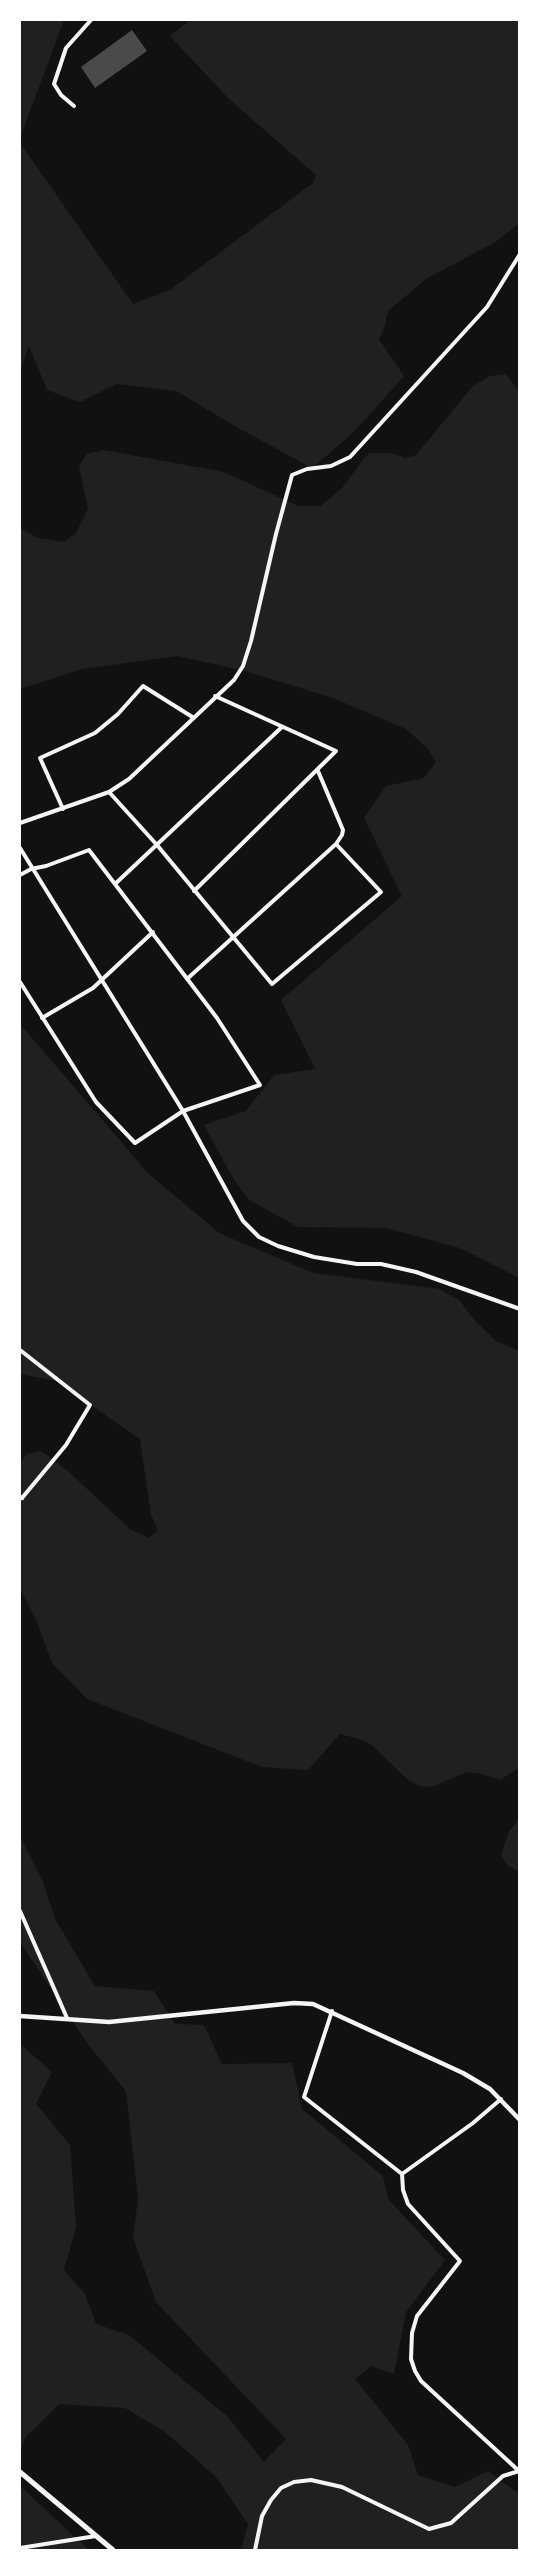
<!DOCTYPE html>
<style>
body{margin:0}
#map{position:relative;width:539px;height:2570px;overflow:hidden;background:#111;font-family:Raleway,sans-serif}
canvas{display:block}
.frame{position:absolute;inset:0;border:21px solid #fff;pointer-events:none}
</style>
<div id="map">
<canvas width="539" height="2570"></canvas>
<div class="frame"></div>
</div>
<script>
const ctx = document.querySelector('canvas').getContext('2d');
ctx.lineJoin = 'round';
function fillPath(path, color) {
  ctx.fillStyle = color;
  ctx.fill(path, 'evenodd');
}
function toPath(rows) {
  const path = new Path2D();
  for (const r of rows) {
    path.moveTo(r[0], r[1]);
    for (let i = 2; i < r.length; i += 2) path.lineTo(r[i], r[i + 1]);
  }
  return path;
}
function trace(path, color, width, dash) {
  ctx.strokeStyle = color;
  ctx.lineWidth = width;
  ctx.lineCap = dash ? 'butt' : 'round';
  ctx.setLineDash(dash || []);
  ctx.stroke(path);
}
fillPath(toPath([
 [20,20,64,20,20,138],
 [190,20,519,20,519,223,497,241,426,279,388,311,384,329,379,339,404,376,352,434,312,468,240,429,176,391,117,384,80,402,47,390,29,346,20,371,20,143,133,304,170,290,313,183,316,175,228,98,170,36],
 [506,374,520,392,519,1278,460,1248,386,1228,298,1227,249,1200,233,1178,204,1125,246,1111,274,1075,315,1069,281,1000,402,896,364,818,386,786,424,778,436,762,427,748,406,729,333,698,245,671,178,656,82,669,20,689,20,528,38,538,64,542,76,533,88,509,79,466,87,454,103,450,224,472,298,506,321,506,343,487,365,457,370,453,392,453,405,458,416,455,473,386,490,376],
 [20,1024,148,1173,219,1233,313,1273,440,1289,460,1301,474,1320,496,1341,519,1351,520,1767,500,1780,481,1774,466,1772,434,1786,422,1787,409,1781,373,1746,363,1740,340,1734,308,1770,262,1767,87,1699,52,1663,36,1620,20,1589,20,1462,27,1454,41,1451,69,1472,130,1529,149,1538,158,1530,151,1515,140,1439,56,1381,20,1374],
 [519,1819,519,1872,507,1865,501,1855,509,1831],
 [20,1836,42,1879,55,1919,95,1986,154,1991,175,2024,204,2025,222,2064,292,2063,302,2109,383,2176,388,2199,445,2260,406,2312,394,2374,371,2366,355,2379,408,2445,418,2475,455,2487,488,2471,519,2494,519,2550,241,2550,248,2524,216,2477,164,2431,125,2408,59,2404,26,2437,20,2451,20,2044,52,2072,36,2104,70,2145,76,2227,64,2270,85,2294,96,2324,129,2335,227,2416,264,2462,286,2439,156,2302,133,2238,138,2199,126,2091,87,2043,20,1942],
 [20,2486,89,2550,20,2550]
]), '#202020');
fillPath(toPath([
 [132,30,147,51,95,88,81,67]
]), '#4a4a4a');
trace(toPath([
 [74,106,61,95,54,84,66,48,91,20],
 [109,792,157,845,272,984,381,892,336,844],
 [63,809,40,758,95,733,118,714,143,686,194,718],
 [20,823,109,792,129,779,234,680,243,666,251,641,276,534,292,475,307,469,331,466,350,457,487,307,520,254],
 [20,848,183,1111,243,1221,259,1237,278,1246,314,1257,357,1264,381,1264,416,1272,520,1309],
 [20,875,31,869,46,866,89,850,217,1018,260,1085,183,1111,135,1143,96,1102,20,982],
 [115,884,282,727],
 [194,891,336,751,215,696],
 [187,979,336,844,342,835,343,830,318,771],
 [42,1018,93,988,153,932],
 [20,1350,90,1405,66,1445,22,1498],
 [20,1911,67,2018],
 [332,2011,304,2097,402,2174,403,2190,408,2204,460,2261,417,2316,412,2333,411,2359,415,2371,421,2381,519,2471],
 [402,2174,473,2123,501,2099],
 [20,2548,96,2536],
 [255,2550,262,2516,271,2500,281,2488,294,2482,311,2480,342,2487,429,2529,451,2523,503,2476,519,2471]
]), '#f5f5f5', 4);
trace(toPath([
 [20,1497,22,1498],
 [20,2016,109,2022,294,2003,313,2004,463,2073,490,2089,520,2120]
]), '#f5f5f5', 4.5);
trace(toPath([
 [20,2472,113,2550]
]), '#f5f5f5', 5);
</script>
